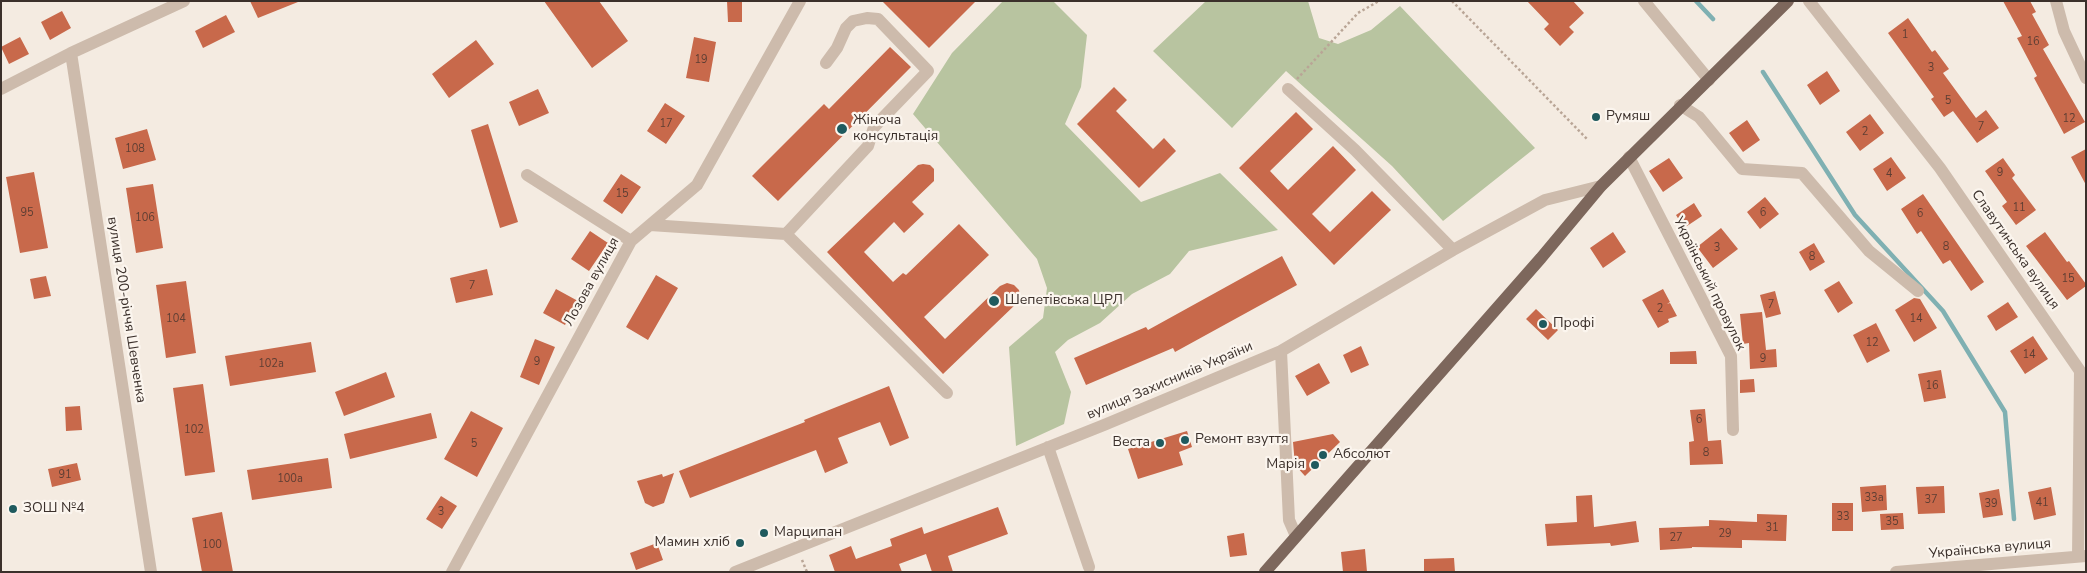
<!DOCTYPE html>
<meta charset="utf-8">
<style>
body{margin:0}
#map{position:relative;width:2087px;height:573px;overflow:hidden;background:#f4ebe1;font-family:"Nunito Sans",sans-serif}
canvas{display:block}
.frame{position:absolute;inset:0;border:2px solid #3b302b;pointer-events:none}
</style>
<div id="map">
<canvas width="2087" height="573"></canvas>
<div class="frame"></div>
</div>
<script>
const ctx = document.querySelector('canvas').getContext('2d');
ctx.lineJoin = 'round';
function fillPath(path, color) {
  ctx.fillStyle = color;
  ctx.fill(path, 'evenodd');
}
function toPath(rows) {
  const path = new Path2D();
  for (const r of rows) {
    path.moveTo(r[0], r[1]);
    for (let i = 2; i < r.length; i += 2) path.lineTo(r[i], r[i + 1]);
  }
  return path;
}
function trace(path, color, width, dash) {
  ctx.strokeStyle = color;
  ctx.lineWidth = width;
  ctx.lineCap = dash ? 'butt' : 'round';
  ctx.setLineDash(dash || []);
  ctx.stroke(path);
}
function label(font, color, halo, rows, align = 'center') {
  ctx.font = font + ' "Nunito Sans",sans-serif';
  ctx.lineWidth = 4.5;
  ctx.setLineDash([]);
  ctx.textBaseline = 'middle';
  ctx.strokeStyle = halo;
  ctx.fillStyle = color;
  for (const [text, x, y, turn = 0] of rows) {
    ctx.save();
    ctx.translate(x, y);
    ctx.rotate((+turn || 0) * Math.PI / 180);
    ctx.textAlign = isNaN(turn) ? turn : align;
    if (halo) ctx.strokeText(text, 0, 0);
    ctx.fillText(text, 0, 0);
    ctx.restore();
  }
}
fillPath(toPath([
 [1003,1,1053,1,1087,35,1081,87,1065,124,1141,202,1220,173,1278,230,1189,251,1170,274,1132,294,1100,323,1068,340,1055,352,1071,392,1064,424,1016,446,1009,347,1043,318,1047,288,1037,259,913,114,952,53],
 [1206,1,1308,1,1319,38,1338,44,1371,30,1400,6,1535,148,1443,221,1392,166,1286,71,1232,128,1153,51]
]), '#b8c4a0');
trace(toPath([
 [1696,1,1713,19],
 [1763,72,1855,215,1943,311,2005,412,2014,519]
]), '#7fb0b2', 4.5);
fillPath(toPath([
 [250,1,298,1,298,2,258,18],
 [544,1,599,1,628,41,592,68],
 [727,1,742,1,742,22,728,22],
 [882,1,976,1,929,48],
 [1527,1,1573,1,1584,13,1569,27,1574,32,1560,46,1544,29,1549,24],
 [2003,1,2030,1,2036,12,2032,14,2049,45,2043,49,2085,122,2064,134,2034,78,2037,76,2017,38,2022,36],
 [62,11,71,28,50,40,41,22],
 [226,15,235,32,203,48,195,31],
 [1908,18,1932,52,1935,50,1949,69,1943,73,1976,118,1986,110,1999,128,1977,143,1953,111,1944,117,1931,99,1934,97,1888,33],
 [20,37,29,54,9,64,1,47],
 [694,37,716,42,709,82,686,78],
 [476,40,494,64,449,98,432,74],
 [890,47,911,67,778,201,752,176,824,104,829,109],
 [1827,71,1840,91,1820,105,1807,85],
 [1114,87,1127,100,1116,111,1153,149,1164,138,1176,151,1139,188,1077,124],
 [538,89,549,113,519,126,509,102],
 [665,103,685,116,666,144,647,131],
 [1296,112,1313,129,1270,171,1288,190,1333,146,1356,170,1312,214,1330,232,1372,191,1391,210,1334,265,1239,168],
 [1870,114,1884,133,1860,151,1846,132],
 [1747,120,1760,140,1743,152,1729,133],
 [488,124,518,222,500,228,471,130],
 [147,129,156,160,123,169,115,138],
 [2086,149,2086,185,2071,157],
 [1891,157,1906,178,1887,191,1873,169],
 [1669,158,1683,178,1663,192,1649,171],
 [2003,158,2015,175,2012,178,2036,210,2016,225,2002,206,2007,202,1985,171],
 [923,164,930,165,934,169,934,181,912,202,924,214,904,233,894,222,864,252,893,282,903,273,906,275,959,224,989,255,924,317,945,339,1000,286,1007,283,1014,285,1019,290,1020,297,1017,303,943,374,827,252,918,165],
 [34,172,48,248,20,253,6,177],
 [621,174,641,187,622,214,603,201],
 [153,184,163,248,136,253,126,188],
 [1923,194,1984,282,1971,291,1950,260,1943,264,1921,231,1917,234,1901,209],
 [1765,197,1779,214,1760,229,1747,212],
 [1694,203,1702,216,1684,228,1676,215],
 [1721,228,1738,249,1713,268,1697,247],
 [590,231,608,243,589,271,571,259],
 [1613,232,1626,252,1603,268,1590,248],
 [2045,232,2067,262,2069,261,2086,284,2086,286,2067,300,2026,246],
 [1814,243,1825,262,1810,271,1799,252],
 [1282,256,1297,285,1175,352,1173,348,1086,385,1074,358,1146,327,1148,330],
 [487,269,493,295,456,303,450,278],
 [656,275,678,288,648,340,626,327],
 [46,276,51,296,34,299,30,279],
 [186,281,196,353,166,358,156,285],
 [1839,281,1853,303,1838,313,1824,290],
 [556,289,578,301,565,325,543,313],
 [1663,289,1670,302,1667,304,1670,303,1677,316,1668,319,1669,322,1658,328,1642,300],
 [1775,291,1781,314,1766,318,1760,295],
 [1914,298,1920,299,1937,328,1914,342,1895,310],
 [2008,302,2018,317,1996,331,1987,316],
 [1536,309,1558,330,1548,340,1526,319],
 [1762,312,1766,350,1776,349,1777,367,1750,369,1749,343,1743,344,1740,314],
 [1876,323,1890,351,1867,363,1853,335],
 [2033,336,2048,359,2025,374,2010,351],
 [535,339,555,347,539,385,520,377],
 [311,342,316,372,230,386,225,356],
 [1361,346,1369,365,1351,373,1343,355],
 [1696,351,1697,364,1670,364,1670,352],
 [1319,363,1330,383,1307,396,1295,376],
 [1941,370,1946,398,1924,402,1918,374],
 [386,372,395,397,344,416,335,392],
 [1754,379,1755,392,1740,393,1740,380],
 [203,384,215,472,185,476,173,388],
 [889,386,909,438,890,446,880,422,838,438,848,463,825,473,816,450,690,498,679,471,805,422,804,420],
 [80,406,82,430,66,431,65,407],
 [1705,409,1708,441,1721,440,1723,464,1690,465,1689,442,1694,441,1690,410],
 [471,411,503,428,477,477,444,459],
 [431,413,437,438,350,459,344,434],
 [1187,431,1192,447,1179,452,1183,465,1138,479,1128,449],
 [1333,434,1340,442,1305,476,1295,465,1293,442],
 [328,458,332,488,252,500,247,470],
 [77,463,81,480,52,487,48,469],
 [674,473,664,503,653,507,645,503,637,481,662,474,663,477],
 [1886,485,1887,510,1862,512,1860,487],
 [1944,486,1945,513,1918,514,1916,487],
 [2051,487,2056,515,2034,520,2028,492],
 [1999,489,2003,515,1983,518,1979,493],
 [1592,495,1594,527,1636,521,1639,542,1611,546,1610,543,1547,546,1545,524,1577,522,1576,496],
 [441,496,457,506,442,529,426,519],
 [1832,503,1853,503,1853,531,1832,531],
 [998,507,1008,534,948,556,953,572,932,572,926,554,899,564,902,572,835,572,829,555,851,546,856,559,892,546,890,539,922,527,924,534],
 [222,512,233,572,202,572,192,518],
 [1903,513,1904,529,1881,530,1880,514],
 [1757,514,1787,515,1786,541,1742,540,1742,548,1692,547,1692,548,1660,550,1659,528,1709,526,1709,520,1757,522],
 [1244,533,1247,555,1230,557,1227,536],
 [657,543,663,560,636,570,630,553],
 [1365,549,1367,572,1343,572,1341,552],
 [1454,558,1455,572,1424,572,1424,559]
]), '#c8694b');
trace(toPath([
 [1452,1,1588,140],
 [1297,79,1358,13,1379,1],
 [802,560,807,572]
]), '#b9a596', 2.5, [2.5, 2.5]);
trace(toPath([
 [1644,1,1709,80],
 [1809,1,1940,168,2080,371,2078,556],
 [2056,1,2064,31,2086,78],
 [71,53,151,572],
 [1,89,71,53,184,1],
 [1288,89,1355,150,1453,250],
 [1680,105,1699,117,1742,169,1802,173,1869,251,1918,291],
 [1629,157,1731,356,1733,430],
 [527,175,631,241],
 [650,225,786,234,868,146,874,127,928,71,878,19,867,18,853,21,846,28,837,48,826,63],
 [786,234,947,393],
 [1281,351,1289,520,1296,536],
 [1048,447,1089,567],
 [452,572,631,241,697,185,800,1],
 [735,572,1104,425,1281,351,1453,250,1545,200,1601,186],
 [1896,572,2086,556]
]), '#cdbbac', 12);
trace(toPath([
 [1265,572,1541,258,1601,186,1788,1]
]), '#7d675c', 12);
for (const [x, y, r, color] of [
 [1596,117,5,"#1f5a5e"],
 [842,129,6,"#1f5a5e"],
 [994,301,6,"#1f5a5e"],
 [1543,324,5,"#1f5a5e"],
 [1185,440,5,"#1f5a5e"],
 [1160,443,5,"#1f5a5e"],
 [1323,455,5,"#1f5a5e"],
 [1315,465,5,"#1f5a5e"],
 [13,509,5,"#1f5a5e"],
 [764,533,5,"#1f5a5e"],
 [740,543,5,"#1f5a5e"]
]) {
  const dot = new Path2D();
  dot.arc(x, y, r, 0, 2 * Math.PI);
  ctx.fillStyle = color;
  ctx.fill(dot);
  trace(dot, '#fbf5ee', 2);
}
label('11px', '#5e3e33', null, [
 ["1",1905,35],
 ["16",2033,42],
 ["19",701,60],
 ["3",1931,68],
 ["5",1948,101],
 ["12",2069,119],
 ["17",666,124],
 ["7",1981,127],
 ["2",1865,132],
 ["108",135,149],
 ["9",2000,173],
 ["4",1889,174],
 ["15",622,194],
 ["11",2019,208],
 ["95",27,213],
 ["6",1763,213],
 ["6",1920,214],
 ["106",145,218],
 ["8",1946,247],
 ["3",1717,248],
 ["8",1812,257],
 ["15",2068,279],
 ["7",472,286],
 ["7",1771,305],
 ["2",1660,309],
 ["104",176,319],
 ["14",1916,319],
 ["12",1872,343],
 ["14",2029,355],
 ["9",1763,359],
 ["9",537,362],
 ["102а",271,364],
 ["16",1932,386],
 ["6",1699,420],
 ["102",194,430],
 ["5",474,444],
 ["8",1706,453],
 ["91",65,475],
 ["100а",290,479],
 ["33а",1874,498],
 ["37",1931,500],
 ["41",2042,503],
 ["39",1991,504],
 ["3",441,512],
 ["33",1843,517],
 ["35",1892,522],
 ["31",1772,528],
 ["29",1725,534],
 ["27",1676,538],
 ["100",212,545]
]);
label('14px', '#3b302b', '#fbf5ee', [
 ["Румяш",1606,117],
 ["Жіноча",853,121],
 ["консультація",853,137],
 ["Шепетівська ЦРЛ",1005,301],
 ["Профі",1553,324],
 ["Ремонт взуття",1195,440],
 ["Веста",1150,443,"right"],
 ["Абсолют",1333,455],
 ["Марія",1305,465,"right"],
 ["ЗОШ №4",23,509],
 ["Марципан",774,533],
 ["Мамин хліб",730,543,"right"]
], 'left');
label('14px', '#3b302b', '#fbf5ee', [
 ["Славутинська вулиця",2015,250,55],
 ["Лозова вулиця",592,282,-61],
 ["Український провулок",1709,284,64],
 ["вулиця 200-річчя Шевченка",126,310,81],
 ["вулиця Захисників України",1170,381,-23],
 ["Українська вулиця",1990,549,-5]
]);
</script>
